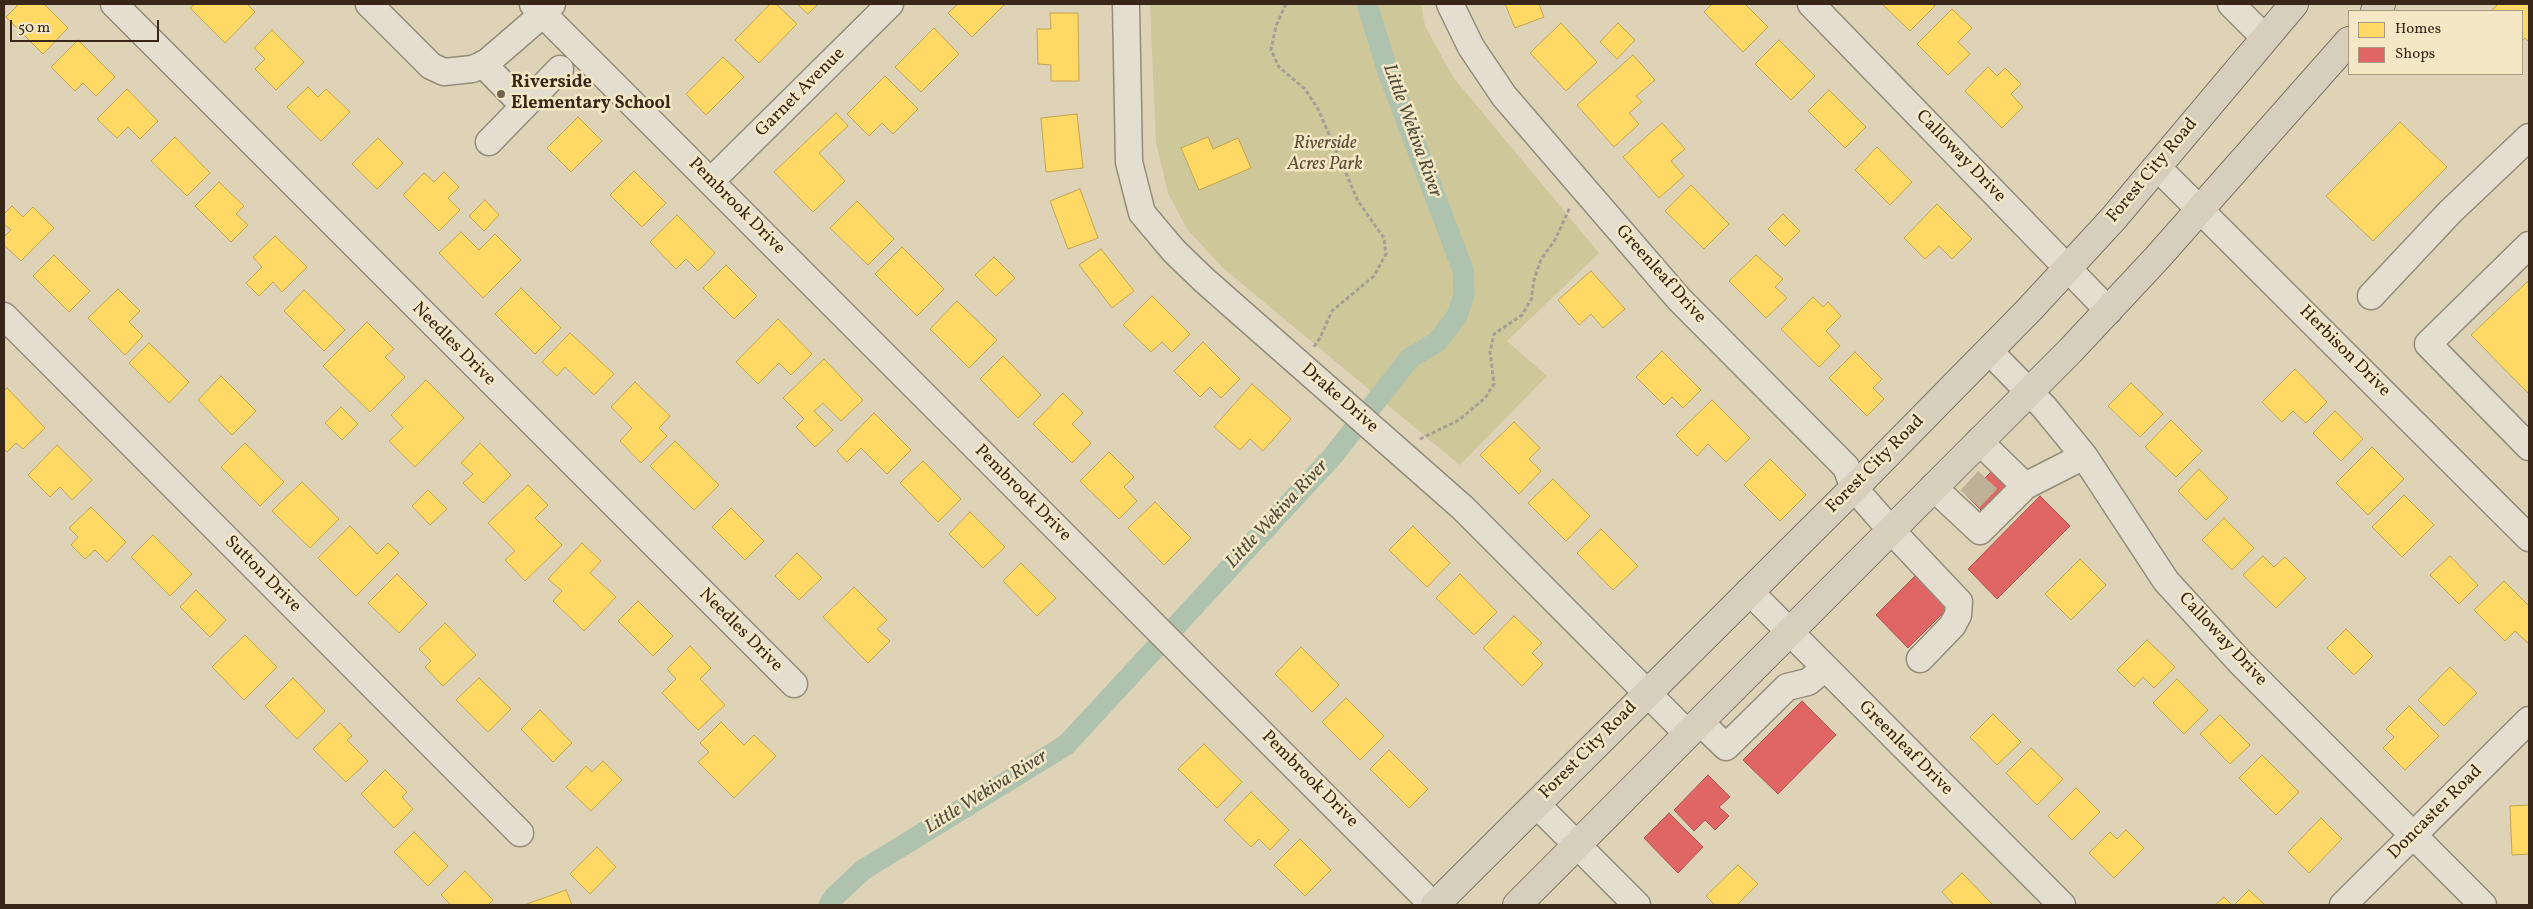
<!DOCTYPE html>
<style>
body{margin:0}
#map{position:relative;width:2533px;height:909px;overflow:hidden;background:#ded3b7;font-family:Vollkorn,serif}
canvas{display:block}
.frame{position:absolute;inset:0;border:5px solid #382718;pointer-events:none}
.legend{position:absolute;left:2348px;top:10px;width:175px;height:65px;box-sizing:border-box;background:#f3e7c6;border:1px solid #a89a80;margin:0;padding:6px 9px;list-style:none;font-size:15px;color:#382718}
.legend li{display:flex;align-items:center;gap:10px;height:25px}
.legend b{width:25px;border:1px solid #a89a80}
.scale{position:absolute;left:10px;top:20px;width:149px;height:22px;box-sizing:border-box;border:2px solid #382718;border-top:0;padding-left:6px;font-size:15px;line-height:18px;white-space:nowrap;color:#382718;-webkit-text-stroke:4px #f3e7c6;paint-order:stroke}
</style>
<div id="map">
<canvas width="2533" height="909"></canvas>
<div class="frame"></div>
<ul class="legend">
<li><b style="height:14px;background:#ffd966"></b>Homes</li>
<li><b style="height:14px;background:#e06666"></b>Shops</li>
</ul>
<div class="scale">50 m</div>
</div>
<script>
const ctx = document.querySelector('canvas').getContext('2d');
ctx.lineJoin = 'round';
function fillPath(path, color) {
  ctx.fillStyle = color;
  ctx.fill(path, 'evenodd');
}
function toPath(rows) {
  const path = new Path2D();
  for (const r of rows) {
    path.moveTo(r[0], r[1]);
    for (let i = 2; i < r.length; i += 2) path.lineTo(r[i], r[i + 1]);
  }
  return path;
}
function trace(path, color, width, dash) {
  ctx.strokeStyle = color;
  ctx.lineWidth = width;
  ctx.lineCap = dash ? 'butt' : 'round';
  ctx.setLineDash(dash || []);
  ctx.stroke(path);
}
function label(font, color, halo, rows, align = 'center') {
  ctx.font = font + ' Vollkorn,serif';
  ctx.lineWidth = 5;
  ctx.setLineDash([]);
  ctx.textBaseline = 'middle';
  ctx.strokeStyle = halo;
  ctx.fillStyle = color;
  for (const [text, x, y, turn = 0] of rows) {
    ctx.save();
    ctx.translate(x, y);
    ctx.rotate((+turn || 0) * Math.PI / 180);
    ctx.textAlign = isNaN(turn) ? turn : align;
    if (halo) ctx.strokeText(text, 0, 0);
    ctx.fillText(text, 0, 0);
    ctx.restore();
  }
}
fillPath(toPath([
 [1150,4,1421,4,1425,26,1453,77,1599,253,1507,341,1547,376,1460,465,1223,268,1187,229,1168,193,1156,143]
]), '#cdc79a');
const homes = toPath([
 [19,4,44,4,68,28,43,54,6,17,19,4],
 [195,4,247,4,255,12,225,43,190,8,195,4],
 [770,4,776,4,797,24,759,63,735,40,770,4],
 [797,4,818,4,808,14,797,4],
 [958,4,1005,4,972,37,948,13,958,4],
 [1505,4,1539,4,1544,17,1515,28,1505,4],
 [1712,4,1745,4,1768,27,1743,52,1704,12,1712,4],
 [1882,4,1932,4,1935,6,1910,31,1882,4],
 [2498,4,2529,4,2529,42,2525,38,2522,41,2522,11,2491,11,2498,4],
 [1952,9,1972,28,1958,42,1970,54,1948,75,1917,44,1952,9],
 [1050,13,1078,13,1079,81,1051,81,1051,65,1038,64,1037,29,1051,29,1050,13],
 [1561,23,1597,62,1566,91,1530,53,1561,23],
 [1618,23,1635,40,1617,59,1600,42,1618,23],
 [934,28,959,54,921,92,895,67,934,28],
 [272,30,304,62,276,90,255,69,265,59,254,48,272,30],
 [78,40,115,77,96,96,83,83,75,91,51,67,78,40],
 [1779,40,1815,76,1791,100,1755,64,1779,40],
 [1633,55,1655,80,1636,96,1642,102,1629,113,1639,124,1614,147,1577,105,1633,55],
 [723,57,744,77,706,115,686,94,723,57],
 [1988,67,1997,76,2005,68,2021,84,2011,94,2023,107,2002,128,1965,91,1988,67],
 [885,76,918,109,893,134,882,123,869,136,847,114,885,76],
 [308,87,318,97,326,89,350,112,321,141,287,107,308,87],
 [127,89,158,121,140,139,128,127,117,138,97,119,127,89],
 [1829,90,1866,127,1845,148,1808,111,1829,90],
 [836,113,848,126,819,153,845,181,813,212,774,172,836,113],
 [1077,114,1083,168,1046,172,1041,118,1077,114],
 [578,117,602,141,571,172,547,148,578,117],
 [2400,122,2447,167,2373,241,2326,196,2400,122],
 [1662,123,1685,149,1671,161,1684,176,1659,198,1623,157,1662,123],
 [175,137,210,173,187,196,151,161,175,137],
 [1208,137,1213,149,1238,138,1251,168,1199,190,1181,148,1208,137],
 [378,138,403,163,377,189,352,164,378,138],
 [1877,147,1912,182,1890,205,1855,170,1877,147],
 [634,171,666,203,642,227,610,195,634,171],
 [444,172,459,187,448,198,460,210,439,231,403,195,424,173,434,182,444,172],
 [219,182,244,206,236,214,248,225,231,242,195,206,219,182],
 [1691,185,1729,224,1704,249,1665,211,1691,185],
 [1080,189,1098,238,1068,249,1050,201,1080,189],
 [485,200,499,215,484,231,469,216,485,200],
 [857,201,894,239,868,265,830,228,857,201],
 [1937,204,1972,239,1952,259,1939,246,1925,259,1904,238,1937,204],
 [12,206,23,217,33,207,54,228,21,261,4,245,4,237,11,230,4,224,4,214,12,206],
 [1783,214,1800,231,1785,246,1768,229,1783,214],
 [677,215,715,253,698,271,686,259,676,269,650,242,677,215],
 [461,232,479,250,495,234,521,260,483,298,439,253,461,232],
 [275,236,307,267,282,292,273,282,259,296,246,283,262,267,253,257,275,236],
 [902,247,944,289,917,316,875,274,902,247],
 [1101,249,1134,291,1112,308,1079,265,1101,249],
 [54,255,90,291,69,312,33,276,54,255],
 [1756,255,1783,279,1775,287,1787,298,1766,318,1729,281,1756,255],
 [994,257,1015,278,996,296,975,275,994,257],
 [726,265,757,296,734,319,703,288,726,265],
 [1591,271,1625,309,1603,328,1591,314,1579,325,1558,300,1591,271],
 [2527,282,2529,284,2529,394,2471,335,2527,282],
 [521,288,561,328,535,354,495,314,521,288],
 [118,289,140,311,129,322,143,336,125,355,88,318,118,289],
 [304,290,345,330,324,351,284,311,304,290],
 [1152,296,1190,334,1172,352,1162,342,1151,352,1123,325,1152,296],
 [1813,297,1823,307,1828,302,1841,316,1826,331,1840,346,1819,367,1781,329,1813,297],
 [957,301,997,340,969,368,930,329,957,301],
 [778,319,812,354,791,375,779,363,758,384,736,362,778,319],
 [367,322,394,349,385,357,405,377,370,412,323,366,367,322],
 [570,333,614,374,594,395,565,367,557,376,542,362,570,333],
 [1203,342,1240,379,1221,398,1210,387,1200,397,1174,371,1203,342],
 [149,343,189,382,169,403,129,363,149,343],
 [1662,351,1701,390,1683,408,1672,397,1664,405,1636,377,1662,351],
 [1855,352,1882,379,1873,388,1884,399,1867,416,1829,378,1855,352],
 [1003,356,1041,395,1018,418,980,379,1003,356],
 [824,359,863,400,841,421,823,403,814,411,833,430,815,447,796,427,804,419,783,398,824,359],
 [2295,369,2327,402,2306,423,2293,411,2282,422,2262,402,2295,369],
 [221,376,256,411,232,435,198,400,221,376],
 [426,380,464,418,415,467,389,441,403,428,391,415,426,380],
 [635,382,670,416,659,428,667,436,641,463,620,441,632,428,611,407,635,382],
 [2131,383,2163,414,2140,437,2108,406,2131,383],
 [1252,384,1291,419,1263,451,1250,439,1240,450,1214,427,1252,384],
 [7,388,45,428,23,449,16,443,7,452,4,449,4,391,7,388],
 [1063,393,1083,413,1072,424,1091,443,1072,463,1033,424,1063,393],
 [1712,400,1750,438,1726,462,1708,444,1697,456,1676,435,1712,400],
 [341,407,358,424,342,440,325,423,341,407],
 [2335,411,2363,439,2341,461,2313,433,2335,411],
 [874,413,911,450,887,474,861,448,847,462,837,451,874,413],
 [2171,420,2202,451,2176,477,2145,447,2171,420],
 [1514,422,1540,448,1529,459,1541,471,1519,494,1480,455,1514,422],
 [675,441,719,485,694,510,650,466,675,441],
 [245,443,284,482,260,506,221,467,245,443],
 [480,443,511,475,483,503,463,483,473,474,461,463,480,443],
 [57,445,92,480,72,500,60,487,50,497,28,475,57,445],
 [2372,447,2404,479,2368,515,2336,483,2372,447],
 [1109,452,1134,477,1124,487,1137,501,1119,519,1080,481,1109,452],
 [1770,459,1806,495,1780,521,1744,485,1770,459],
 [923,461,961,499,938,522,900,483,923,461],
 [2199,469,2228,498,2206,520,2178,491,2199,469],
 [1553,479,1590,516,1566,541,1528,503,1553,479],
 [302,482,339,519,310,548,272,511,302,482],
 [528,485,548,505,535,518,562,545,525,581,505,560,515,551,488,523,528,485],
 [428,490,447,509,430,525,412,506,428,490],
 [2404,495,2434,525,2402,557,2372,527,2404,495],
 [1155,502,1191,538,1164,565,1128,528,1155,502],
 [91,507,126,542,107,562,95,550,85,559,71,545,78,537,69,528,91,507],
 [731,508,764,541,745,560,712,527,731,508],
 [970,512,1005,547,983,568,949,534,970,512],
 [2224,518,2254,548,2232,570,2202,540,2224,518],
 [350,526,377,554,388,543,399,553,356,596,318,558,350,526],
 [1413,526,1450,563,1427,587,1389,550,1413,526],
 [1601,529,1638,566,1613,590,1577,553,1601,529],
 [153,535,192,574,170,596,131,557,153,535],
 [582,543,601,561,590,573,616,597,584,631,553,601,562,591,548,579,582,543],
 [797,553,822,578,799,600,775,576,797,553],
 [2263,556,2274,567,2285,557,2306,578,2276,608,2243,575,2263,556],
 [2450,556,2478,585,2459,604,2430,575,2450,556],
 [2080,559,2106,585,2071,620,2045,594,2080,559],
 [1021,563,1056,598,1037,616,1003,581,1021,563],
 [397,574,427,604,399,633,368,603,397,574],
 [1460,574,1497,612,1474,635,1436,598,1460,574],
 [2504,581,2529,606,2529,644,2515,631,2505,641,2474,610,2504,581],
 [854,587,887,620,877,629,890,641,868,663,823,617,854,587],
 [196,590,226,620,210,637,180,607,196,590],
 [638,601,673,636,653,656,618,621,638,601],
 [1514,616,1542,643,1532,653,1543,664,1522,686,1483,648,1514,616],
 [445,623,476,655,443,686,425,667,431,661,419,649,445,623],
 [2346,629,2373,656,2354,675,2327,648,2346,629],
 [245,635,277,667,244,700,212,667,245,635],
 [2147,640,2175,667,2154,688,2143,677,2134,687,2117,670,2147,640],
 [690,646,711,668,700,679,725,705,698,730,662,693,676,679,667,669,690,646],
 [1301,647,1339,685,1312,712,1275,674,1301,647],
 [2450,667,2477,693,2444,726,2418,700,2450,667],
 [293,678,325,711,297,739,265,706,293,678],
 [479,678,511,709,488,732,456,700,479,678],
 [2177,679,2208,710,2184,734,2153,703,2177,679],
 [1346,698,1384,736,1360,760,1322,722,1346,698],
 [2409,706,2439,736,2405,770,2383,748,2394,737,2386,729,2409,706],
 [540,710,572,743,553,762,521,729,540,710],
 [1993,714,2021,742,1997,765,1970,737,1993,714],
 [2220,715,2250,745,2230,764,2200,734,2220,715],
 [721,722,744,745,754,735,776,756,734,798,698,762,709,752,700,743,721,722],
 [340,723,352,736,347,740,368,761,346,782,313,749,340,723],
 [1204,744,1242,782,1217,808,1178,769,1204,744],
 [2031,748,2063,779,2037,805,2006,773,2031,748],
 [1389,750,1428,789,1409,808,1370,769,1389,750],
 [2262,755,2299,792,2276,815,2239,778,2262,755],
 [603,761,622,780,591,811,566,787,586,766,592,772,603,761],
 [385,770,407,792,402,797,413,809,394,828,361,794,385,770],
 [2076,788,2100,812,2072,840,2048,816,2076,788],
 [1251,792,1289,830,1270,850,1259,839,1251,847,1224,820,1251,792],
 [2529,805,2529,854,2512,855,2510,806,2529,805],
 [2321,818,2342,839,2309,873,2288,852,2321,818],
 [2126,830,2144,848,2114,878,2089,853,2110,832,2117,839,2126,830],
 [414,832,448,866,428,886,394,852,414,832],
 [1300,839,1331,870,1305,896,1274,865,1300,839],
 [597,847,616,867,590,894,570,874,597,847],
 [1738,865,1758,884,1737,905,1715,905,1706,896,1738,865],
 [465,871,493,900,488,905,451,905,441,895,465,871],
 [1962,873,1992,904,1991,905,1954,905,1942,892,1962,873],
 [566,890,572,905,524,905,566,890],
 [2249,890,2265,905,2234,905,2249,890],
 [2224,897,2232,905,2215,905,2224,897]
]);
fillPath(homes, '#ffd966');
trace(homes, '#c3a44f', 1);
const shops = toPath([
 [1994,469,2010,485,1983,512,1967,496,1994,469],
 [2040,496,2070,526,1997,599,1968,569,2040,496],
 [1915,576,1948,608,1908,648,1876,615,1915,576],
 [1802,701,1836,735,1778,794,1743,760,1802,701],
 [1708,775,1730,797,1719,807,1729,816,1715,830,1705,820,1694,831,1674,810,1708,775],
 [1669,813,1703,847,1678,873,1644,838,1669,813]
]);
fillPath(shops, '#e06666');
trace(shops, '#ae534f', 1);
trace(toPath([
 [829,905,834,897,863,870,1066,745,1332,457,1410,358,1437,342,1457,316,1464,295,1463,270,1388,72,1367,4]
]), '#aec2ad', 21);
trace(toPath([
 [1970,499,1996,471]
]), '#bdb197', 26, [26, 13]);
const minor = toPath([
 [114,4,794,684],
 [369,4,431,66,444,72,472,69,485,64,543,14,533,4],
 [552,4,543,14,1433,905],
 [1126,4,1129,162,1142,213,1174,251,1204,280,1463,508,1688,734],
 [1450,4,1471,47,1504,96,1679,299,1846,467,1854,488,1890,529,1959,602,1958,615,1952,626,1920,659],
 [1811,4,2109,311],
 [2231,4,2265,38],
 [483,64,524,106],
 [489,142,560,69],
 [2157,167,2529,538],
 [711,181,890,4],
 [2529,245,2428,344,2529,447],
 [2371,296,2450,212,2529,137],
 [4,316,520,833],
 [1989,351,2044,407,2084,456,2166,581,2240,662,2483,905],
 [2025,486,2084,456],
 [1933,487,1980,531,2025,486,1979,441],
 [1749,591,2062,905],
 [1700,722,1726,747,1787,687,1808,682,1825,668],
 [1536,804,1637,905],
 [2343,905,2529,720]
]);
const major = toPath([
 [2375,11,2381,4],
 [1435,905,1854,488,2028,311,2113,219,2294,4],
 [1517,905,2070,351,2157,258,2349,41]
]);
trace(minor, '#948c7a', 29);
trace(major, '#7d7565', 30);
trace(toPath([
 [1286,4,1276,26,1271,50,1279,67,1305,89,1318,109,1358,201,1384,238,1386,254,1374,276,1332,311,1320,338,1313,348],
 [1420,439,1459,420,1485,398,1494,384,1490,352,1494,334,1522,315,1531,300,1534,280,1541,259,1555,240,1570,207]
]), '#a59f93', 3, [4, 2.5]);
trace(minor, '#e3ded0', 26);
trace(major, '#d7cfbc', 28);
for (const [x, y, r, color] of [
 [501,94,5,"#726350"]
]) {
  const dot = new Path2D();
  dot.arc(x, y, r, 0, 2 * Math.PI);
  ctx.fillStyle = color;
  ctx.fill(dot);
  trace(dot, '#f3e7c6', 2);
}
label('bold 18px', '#382718', '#f3e7c6', [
 ["Riverside",511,84],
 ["Elementary School",511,105]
], 'left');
label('18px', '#382718', '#f3e7c6', [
 ["Garnet Avenue",801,93,-45],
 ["Calloway Drive",1960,157,46],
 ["Forest City Road",2153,171,-50],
 ["Pembrook Drive",736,207,45],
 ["Greenleaf Drive",1660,275,48],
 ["Needles Drive",453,345,45],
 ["Herbison Drive",2344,352,45],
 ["Drake Drive",1339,399,41],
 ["Forest City Road",1876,465,-45],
 ["Pembrook Drive",1022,494,45],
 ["Sutton Drive",262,575,45],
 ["Needles Drive",740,631,45],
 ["Calloway Drive",2222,640,47],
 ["Greenleaf Drive",1905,749,45],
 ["Forest City Road",1589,751,-45],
 ["Pembrook Drive",1309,780,45],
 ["Doncaster Road",2436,813,-45]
]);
label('italic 18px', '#5a4c33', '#f3e7c6', [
 ["Riverside",1325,145],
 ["Acres Park",1325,166]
]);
label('italic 19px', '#504c3c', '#f3e7c6', [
 ["Little Wekiva River",1411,131,70],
 ["Little Wekiva River",1278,515,-47],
 ["Little Wekiva River",987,793,-32]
]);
</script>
